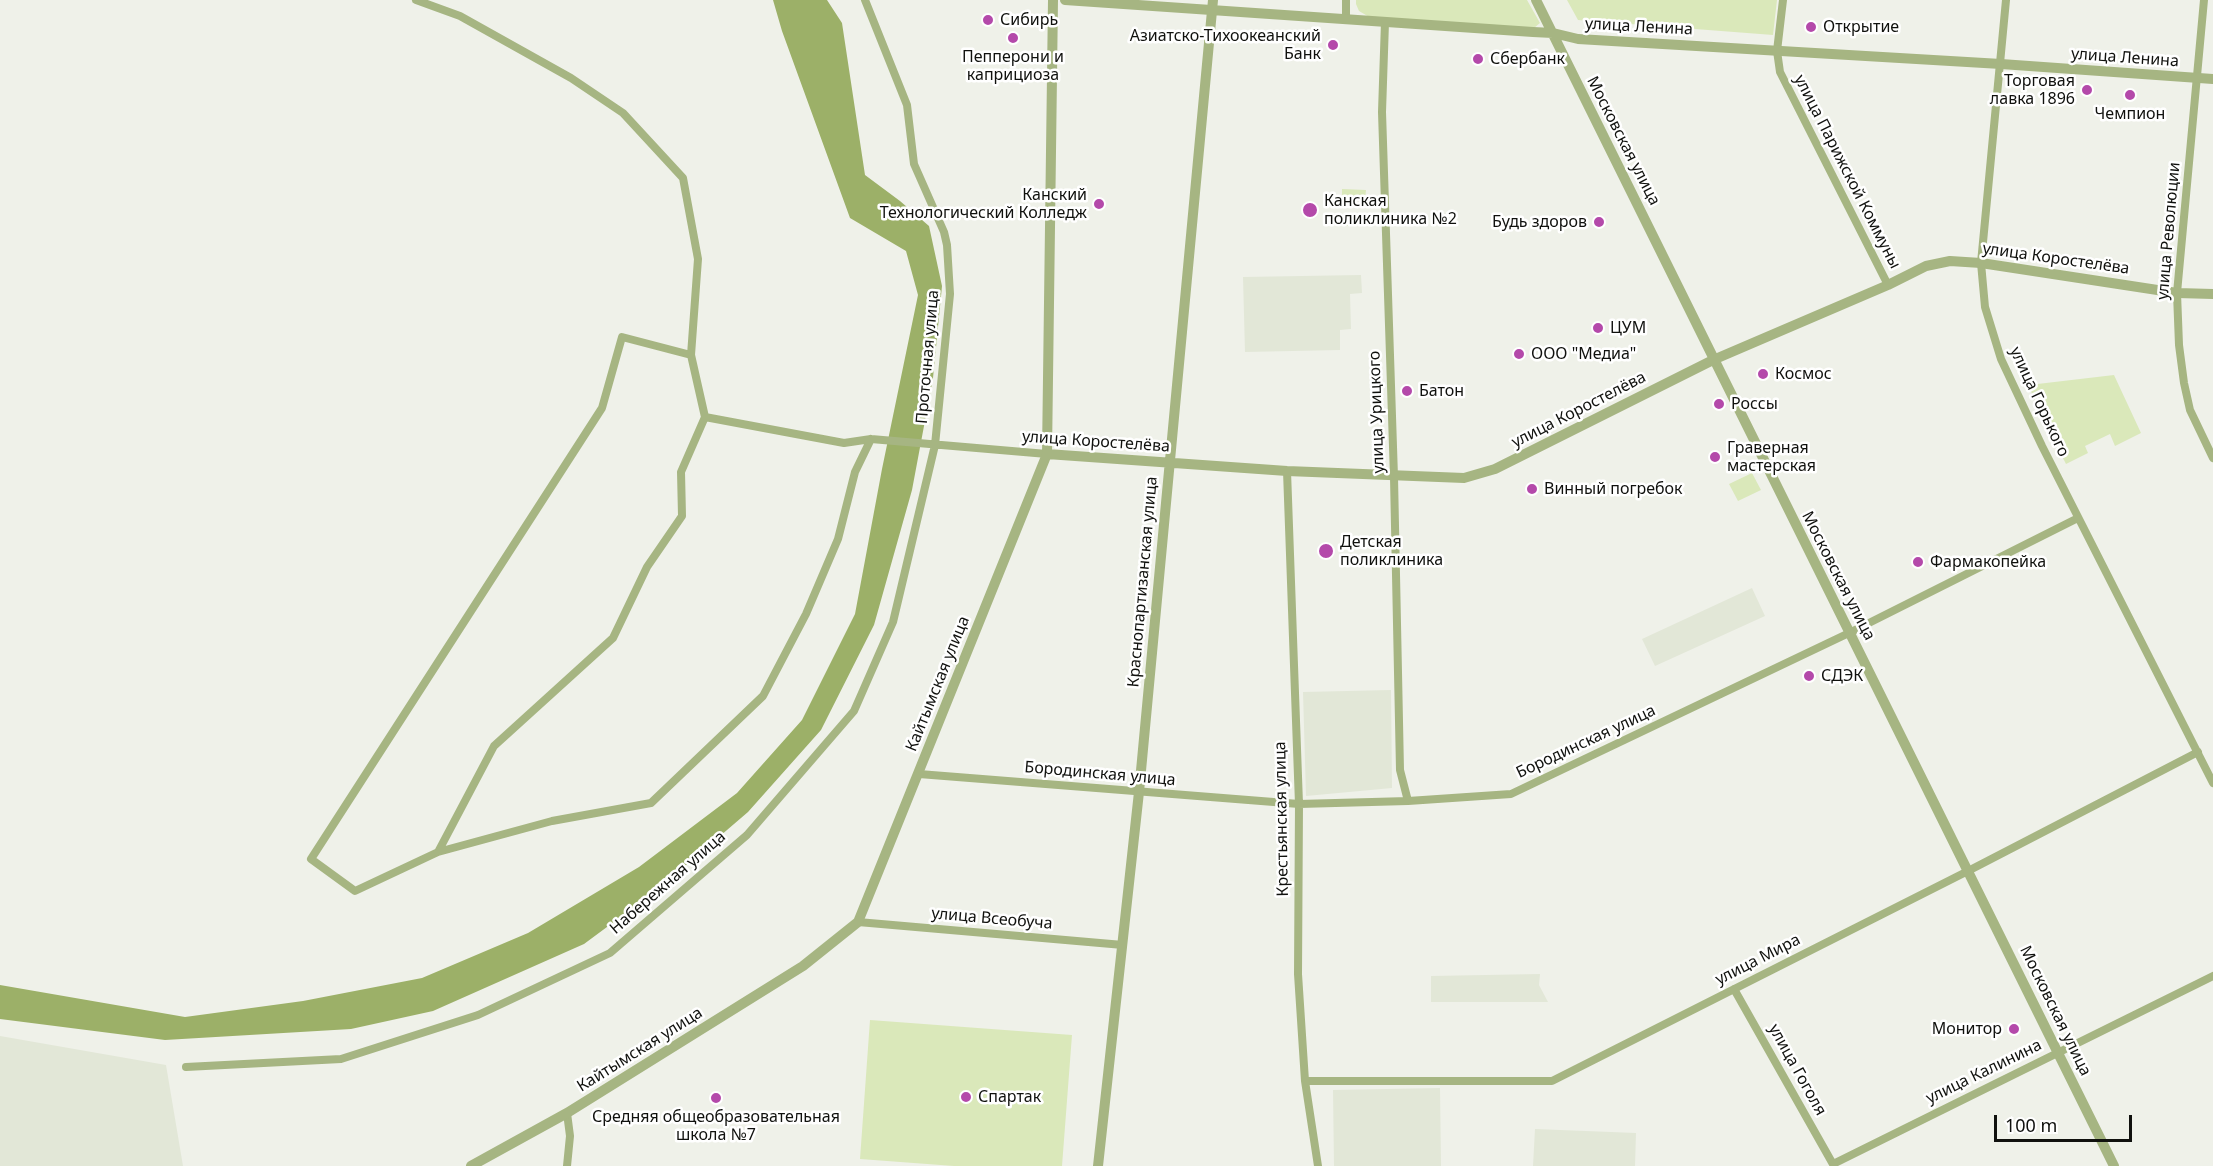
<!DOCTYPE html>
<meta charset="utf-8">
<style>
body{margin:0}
#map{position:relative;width:2213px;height:1166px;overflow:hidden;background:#eff1e9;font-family:"Noto Sans",sans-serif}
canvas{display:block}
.scale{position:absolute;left:1994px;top:1115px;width:138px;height:27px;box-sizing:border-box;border:3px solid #10110e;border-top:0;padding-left:8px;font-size:18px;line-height:21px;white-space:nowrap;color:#10110e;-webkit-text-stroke:4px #fff;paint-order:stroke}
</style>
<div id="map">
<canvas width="2213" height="1166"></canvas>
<div class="scale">100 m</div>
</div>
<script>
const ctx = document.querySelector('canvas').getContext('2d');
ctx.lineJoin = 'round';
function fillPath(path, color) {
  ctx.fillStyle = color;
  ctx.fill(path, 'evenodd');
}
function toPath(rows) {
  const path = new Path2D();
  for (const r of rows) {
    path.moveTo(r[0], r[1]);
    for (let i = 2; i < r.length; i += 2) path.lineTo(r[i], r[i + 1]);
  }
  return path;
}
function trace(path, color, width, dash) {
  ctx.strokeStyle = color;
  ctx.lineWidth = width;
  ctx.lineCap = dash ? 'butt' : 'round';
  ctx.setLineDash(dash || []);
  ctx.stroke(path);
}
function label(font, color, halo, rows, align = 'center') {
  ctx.font = font + ' "Noto Sans",sans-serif';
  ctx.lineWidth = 5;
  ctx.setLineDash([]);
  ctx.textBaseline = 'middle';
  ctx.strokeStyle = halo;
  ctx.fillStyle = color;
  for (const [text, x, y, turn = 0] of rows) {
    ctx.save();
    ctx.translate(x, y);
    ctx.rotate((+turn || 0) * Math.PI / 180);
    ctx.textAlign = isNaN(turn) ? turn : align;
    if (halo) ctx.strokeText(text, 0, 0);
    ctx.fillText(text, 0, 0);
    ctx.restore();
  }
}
fillPath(toPath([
 [1361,275,1362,293,1350,294,1351,329,1340,330,1340,350,1245,352,1243,277],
 [1752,588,1765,616,1655,666,1642,639],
 [1391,690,1392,788,1306,796,1303,692],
 [1540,974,1539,985,1548,1002,1431,1002,1431,976],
 [0,1036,166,1065,183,1166,0,1166],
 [1440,1088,1441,1166,1334,1166,1333,1090],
 [1535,1129,1636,1133,1635,1166,1533,1166]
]), '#e2e7d7');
fillPath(toPath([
 [1356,0,1527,0,1540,23,1534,28,1371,18,1359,11,1356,4],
 [1567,0,1777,0,1773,35,1578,20],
 [1342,189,1366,190,1365,200,1342,199],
 [1341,216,1365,217,1364,226,1341,226],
 [2114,375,2141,433,2115,446,2110,434,2085,446,2088,453,2066,464,2035,403,2029,385],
 [1752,473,1761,490,1738,501,1729,484],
 [870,1020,1072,1035,1062,1166,954,1166,860,1159]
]), '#dae8ba');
fillPath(toPath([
 [773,0,827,0,842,23,865,175,900,201,929,226,942,286,933,378,912,490,874,625,821,730,748,812,657,890,584,944,433,1011,351,1029,165,1040,0,1019,0,985,185,1017,303,1001,422,978,528,933,639,867,737,793,802,720,855,614,882,469,918,295,906,251,850,218,782,31]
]), '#9cb068');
trace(toPath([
 [416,0,460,16,571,78,623,113,683,178,698,259,691,355,705,417,681,472,682,516,647,567,613,638,494,746,438,852,355,891,311,859,602,408,622,337,691,355],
 [1346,0,1346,19],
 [1783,0,1777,51,1780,72,1888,285],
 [2006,0,1981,263,1985,307,2001,359,2042,446,2213,783],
 [2204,0,2177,293,2179,345,2184,383,2190,410,2213,458],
 [1385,22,1382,112,1394,477,1400,770,1408,801],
 [705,417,844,443,871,439,1047,454],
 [1287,471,1299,804,1298,974,1305,1081,1318,1166],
 [919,774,1299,804,1408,801,1511,794,1849,633,2078,518],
 [438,852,552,821,651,803,763,696,806,614,838,539,855,472,871,439],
 [858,922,1123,945],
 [1734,989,1834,1166],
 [186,1067,341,1059,478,1015,610,953,747,835,854,711,893,622,935,445,950,294,947,245,944,232,914,164,907,105,865,0],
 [1305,1081,1552,1081,1968,871,2198,752],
 [1833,1164,2213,976],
 [567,1166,570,1136,567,1113]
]), '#a6b582', 8);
trace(toPath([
 [1065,0,1533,32,1553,33,1578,39,2001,64,2213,79],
 [1536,0,2114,1166],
 [1047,454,1287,471,1464,478,1495,469,1713,360,1888,285,1926,266,1950,261,1981,263,2177,293,2213,294],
 [471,1166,567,1113,803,966,858,922,1047,454,1053,0],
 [1098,1166,1139,792,1213,0]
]), '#a6b582', 10);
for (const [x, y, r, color] of [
 [988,20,6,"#b449aa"],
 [1811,27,6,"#b449aa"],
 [1013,38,6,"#b449aa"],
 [1333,45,6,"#b449aa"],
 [1478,59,6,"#b449aa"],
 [2087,90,6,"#b449aa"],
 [2130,95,6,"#b449aa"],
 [1099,204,6,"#b449aa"],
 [1310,210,8,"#b449aa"],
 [1599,222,6,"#b449aa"],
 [1598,328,6,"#b449aa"],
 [1519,354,6,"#b449aa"],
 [1763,374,6,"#b449aa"],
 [1407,391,6,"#b449aa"],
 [1719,404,6,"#b449aa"],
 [1715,457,6,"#b449aa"],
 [1532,489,6,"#b449aa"],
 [1326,551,8,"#b449aa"],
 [1918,562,6,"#b449aa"],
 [1809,676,6,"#b449aa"],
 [2014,1029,6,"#b449aa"],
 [966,1097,6,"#b449aa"],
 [716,1098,6,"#b449aa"]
]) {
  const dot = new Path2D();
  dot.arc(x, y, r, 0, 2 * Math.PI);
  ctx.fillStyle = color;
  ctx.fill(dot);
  trace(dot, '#fff', 2);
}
label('16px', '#10110e', '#fff', [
 ["Сибирь",1000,20],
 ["Открытие",1823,27],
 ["Азиатско-Тихоокеанский",1321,36,"right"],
 ["Банк",1321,54,"right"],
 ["Пепперони и",1013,57,"center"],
 ["каприциоза",1013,75,"center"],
 ["Сбербанк",1490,59],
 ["Торговая",2075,81,"right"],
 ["лавка 1896",2075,99,"right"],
 ["Чемпион",2130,114,"center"],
 ["Канский",1087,195,"right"],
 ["Технологический Колледж",1087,213,"right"],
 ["Канская",1324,201],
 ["поликлиника №2",1324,219],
 ["Будь здоров",1587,222,"right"],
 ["ЦУМ",1610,328],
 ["ООО \"Медиа\"",1531,354],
 ["Космос",1775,374],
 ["Батон",1419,391],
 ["Россы",1731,404],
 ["Граверная",1727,448],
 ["мастерская",1727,466],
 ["Винный погребок",1544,489],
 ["Детская",1340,542],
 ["поликлиника",1340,560],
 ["Фармакопейка",1930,562],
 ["СДЭК",1821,676],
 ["Монитор",2002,1029,"right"],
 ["Спартак",978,1097],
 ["Средняя общеобразовательная",716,1117,"center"],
 ["школа №7",716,1135,"center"]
], 'left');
label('16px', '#10110e', '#fff', [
 ["улица Ленина",1639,27,3],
 ["улица Ленина",2125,58,4],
 ["Московская улица",1623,141,63],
 ["улица Парижской Коммуны",1847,172,63],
 ["улица Революции",2169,231,-85],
 ["улица Коростелёва",2056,259,8],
 ["Проточная улица",928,357,-85],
 ["улица Горького",2039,402,65],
 ["улица Коростелёва",1579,410,-27],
 ["улица Урицкого",1377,412,-92],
 ["улица Коростелёва",1096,442,4],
 ["Московская улица",1838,576,63],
 ["Краснопартизанская улица",1143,582,-85],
 ["Кайтымская улица",938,684,-68],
 ["Бородинская улица",1586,742,-25],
 ["Бородинская улица",1100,774,5],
 ["Крестьянская улица",1282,819,-91],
 ["Набережная улица",668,883,-41],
 ["улица Всеобуча",992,919,5],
 ["улица Мира",1758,960,-27],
 ["Московская улица",2055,1011,64],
 ["Кайтымская улица",640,1050,-32],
 ["улица Гоголя",1797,1070,61],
 ["улица Калинина",1984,1072,-26]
]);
</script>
